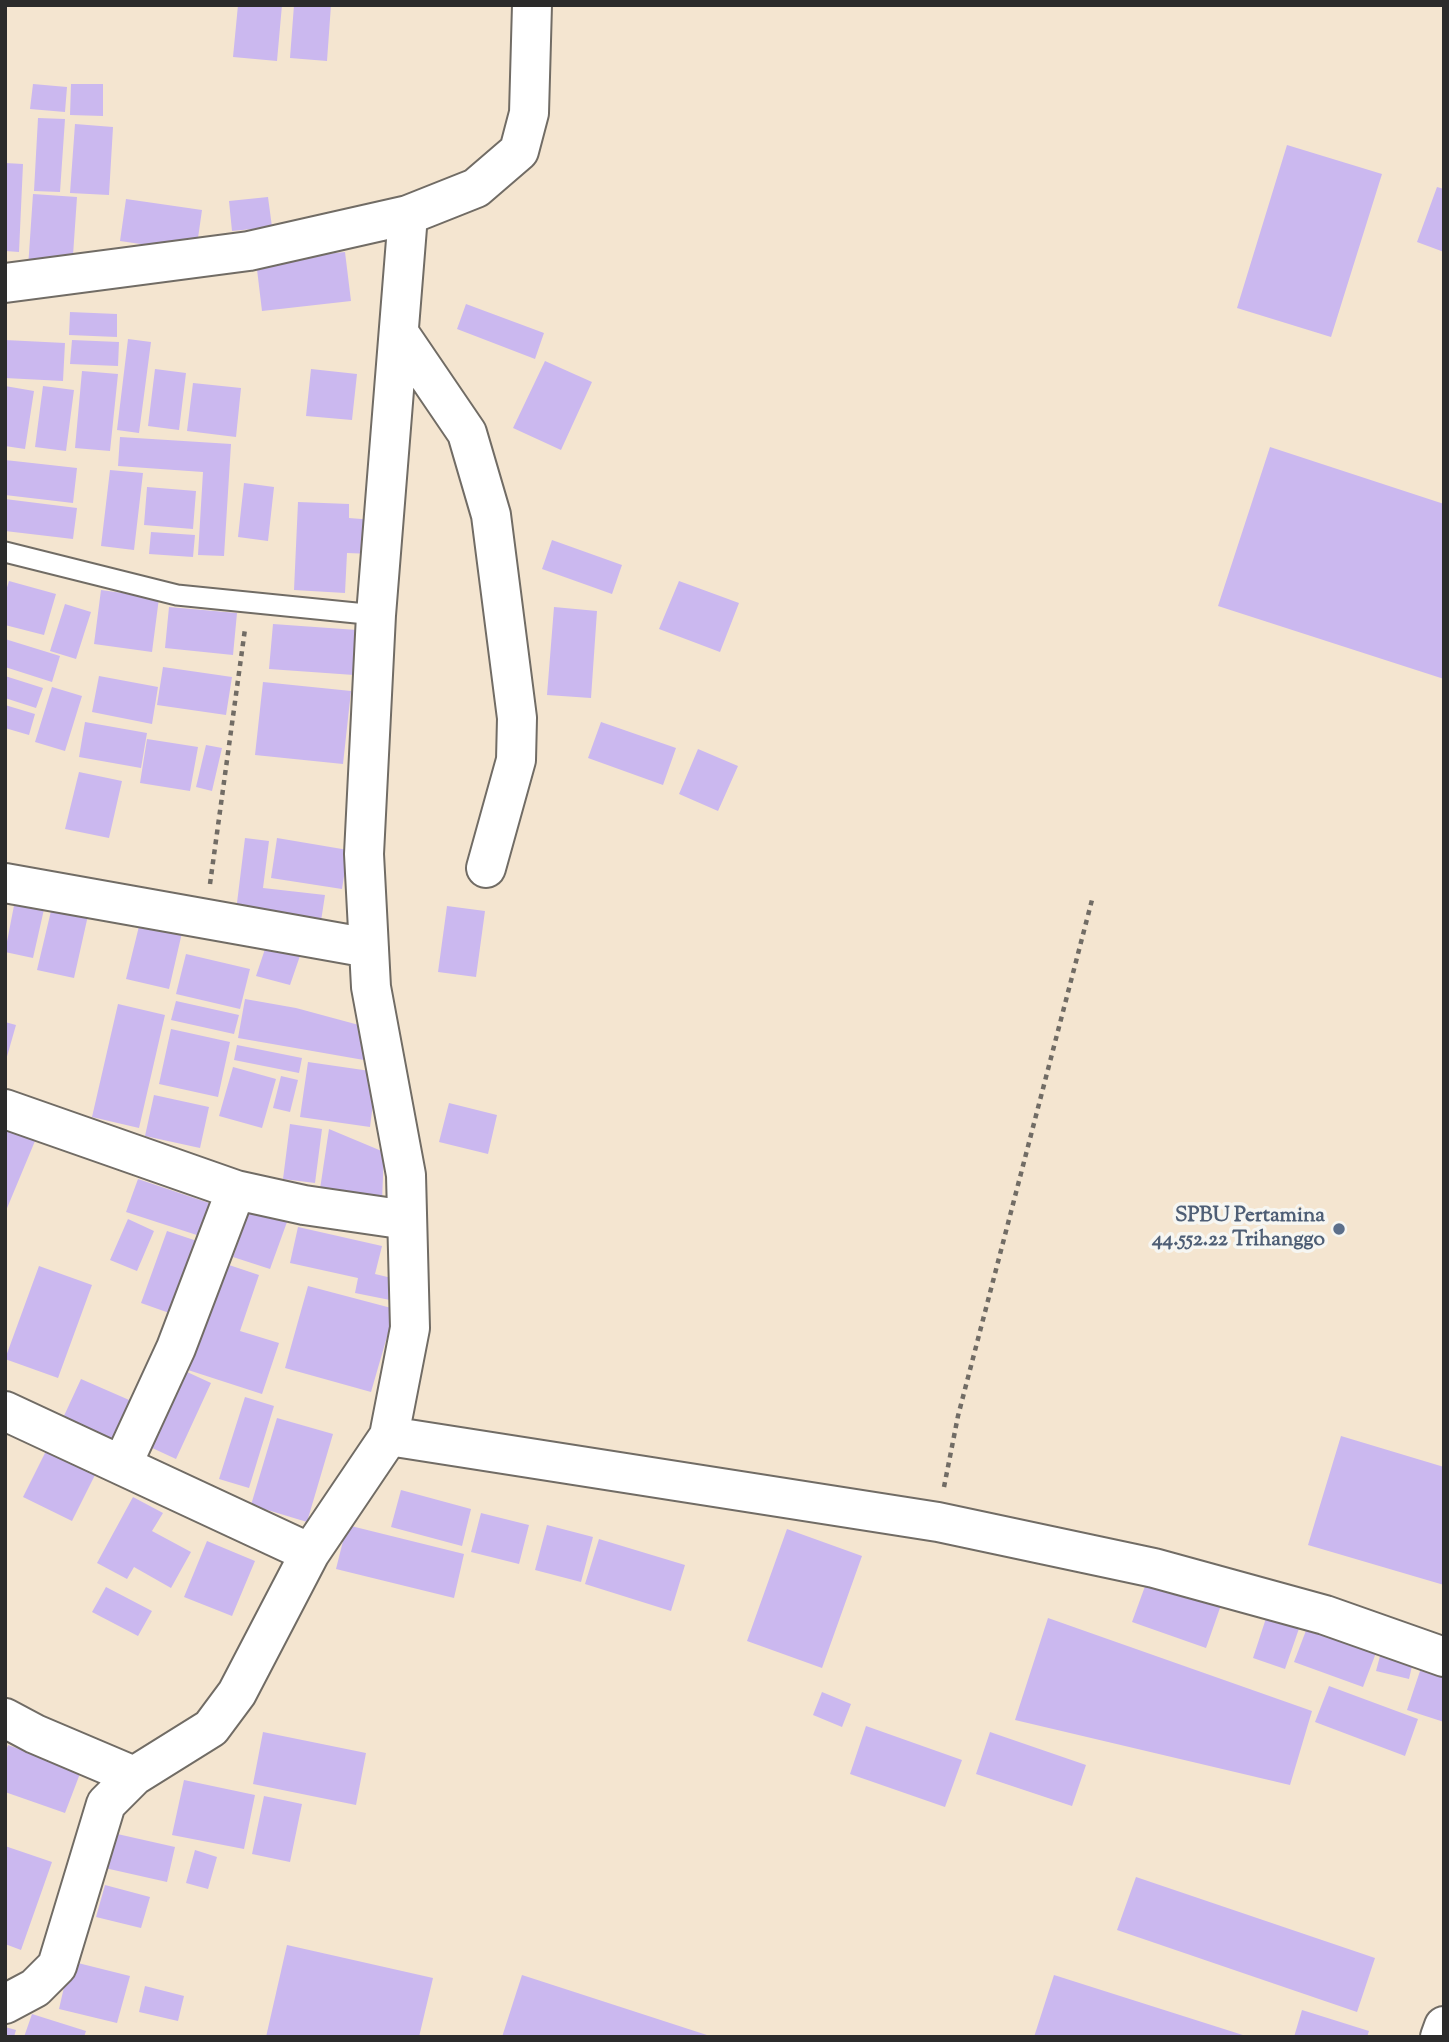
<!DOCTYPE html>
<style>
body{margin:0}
#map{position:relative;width:1449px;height:2042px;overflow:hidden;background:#f4e5d0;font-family:"Sorts Mill Goudy",serif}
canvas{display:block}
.frame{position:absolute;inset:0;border:7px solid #2b2b2b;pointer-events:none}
</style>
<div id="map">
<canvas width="1449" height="2042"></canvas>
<div class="frame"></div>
</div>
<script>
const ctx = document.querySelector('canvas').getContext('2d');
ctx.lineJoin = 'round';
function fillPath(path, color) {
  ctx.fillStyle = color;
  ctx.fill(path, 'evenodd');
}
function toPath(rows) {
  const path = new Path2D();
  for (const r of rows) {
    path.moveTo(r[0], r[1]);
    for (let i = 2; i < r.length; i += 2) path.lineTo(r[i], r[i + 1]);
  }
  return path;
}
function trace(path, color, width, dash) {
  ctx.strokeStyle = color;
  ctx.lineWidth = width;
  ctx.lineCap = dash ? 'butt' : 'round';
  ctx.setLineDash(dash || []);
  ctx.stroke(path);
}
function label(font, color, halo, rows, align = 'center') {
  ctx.font = font + ' "Sorts Mill Goudy",serif';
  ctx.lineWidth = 7;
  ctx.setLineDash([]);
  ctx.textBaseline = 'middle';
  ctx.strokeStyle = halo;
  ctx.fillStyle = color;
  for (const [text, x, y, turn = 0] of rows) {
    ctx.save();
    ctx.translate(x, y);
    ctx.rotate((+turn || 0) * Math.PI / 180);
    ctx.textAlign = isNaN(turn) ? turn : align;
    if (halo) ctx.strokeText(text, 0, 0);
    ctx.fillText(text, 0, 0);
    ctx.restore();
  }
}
fillPath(toPath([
 [238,5,282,5,277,61,233,57],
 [294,5,331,5,327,61,290,58],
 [33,84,67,87,65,112,30,109],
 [71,84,103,84,103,116,70,115],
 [38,118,65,119,60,192,34,191],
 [75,124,113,127,109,195,70,193],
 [1287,145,1382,174,1331,337,1237,308],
 [5,163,23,164,19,252,5,251],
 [1437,187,1444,189,1444,252,1417,242],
 [33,194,77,197,72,270,28,268],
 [268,197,272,227,232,231,229,201],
 [126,199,202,210,196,252,120,241],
 [345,252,351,301,262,311,256,261],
 [466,304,544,333,535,359,457,329],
 [70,312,117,314,117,337,69,335],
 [128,339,151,342,139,433,117,430],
 [5,340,65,343,63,381,5,378],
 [72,340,119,342,118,366,70,364],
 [545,361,592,382,561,450,513,428],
 [155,369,186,373,179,430,148,426],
 [311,369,357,374,352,420,306,416],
 [82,371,118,374,110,451,75,448],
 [193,383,241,388,236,437,187,431],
 [5,386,34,391,25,449,5,446],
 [43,386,74,390,66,451,35,447],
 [120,437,231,444,224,556,198,555,203,472,118,466],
 [1270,447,1444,504,1444,679,1218,606],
 [5,460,77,468,73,503,5,495],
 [110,470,143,473,134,550,101,546],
 [244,483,274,487,268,541,238,537],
 [147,487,196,491,193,529,144,525],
 [5,499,77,508,73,539,5,531],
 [298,502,349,504,349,518,374,520,373,554,347,553,345,593,294,590],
 [151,532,195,535,193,557,149,554],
 [552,540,622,565,612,594,542,569],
 [9,581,56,594,44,635,5,625,5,594],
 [679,581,739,603,720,652,659,629],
 [101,590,159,598,152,652,94,644],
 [65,604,91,612,76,659,50,651],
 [169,607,237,613,233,655,165,648],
 [554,607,597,611,591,698,547,695],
 [273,624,357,630,354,675,269,669],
 [5,639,60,656,52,682,5,667],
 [163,667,232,677,226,715,157,705],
 [5,676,43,688,36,708,5,698],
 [99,676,158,687,152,724,92,712],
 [263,682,351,691,343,764,255,755],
 [52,687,82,696,65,751,35,742],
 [5,705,35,714,29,735,5,728],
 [85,722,147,733,141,768,79,757],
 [601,722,676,748,663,785,588,758],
 [147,739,198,747,190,791,140,783],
 [206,745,222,748,212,791,196,787],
 [698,749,738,766,718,811,679,794],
 [79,772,122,781,109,838,65,829],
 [245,838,269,841,263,888,325,895,321,921,236,911],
 [277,838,348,850,342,889,271,878],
 [17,890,47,896,33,958,5,952],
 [55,894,91,902,74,978,37,970],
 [447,906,485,911,476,977,438,972],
 [142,914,184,924,169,989,126,979],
 [267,943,302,950,290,985,256,976],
 [186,954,250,969,240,1009,176,994],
 [245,999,296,1008,370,1028,381,1063,238,1038],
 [176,1001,239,1015,234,1034,171,1020],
 [118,1004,165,1015,139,1128,92,1117],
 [5,1022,16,1025,6,1060,5,1060],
 [171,1029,230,1042,218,1097,159,1084],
 [237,1045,302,1058,299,1073,234,1060],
 [308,1062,377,1072,370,1127,300,1117],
 [233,1067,276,1079,262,1128,219,1116],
 [281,1076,298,1080,290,1112,273,1108],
 [154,1095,209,1107,200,1148,145,1136],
 [449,1103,497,1115,488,1154,439,1142],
 [290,1124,322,1129,315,1183,283,1179],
 [5,1129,35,1141,5,1213],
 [329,1129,384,1152,382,1201,320,1189],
 [138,1179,218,1206,206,1238,126,1212],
 [254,1198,291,1211,270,1269,233,1257],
 [128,1219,154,1231,137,1271,110,1260],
 [298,1227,382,1246,375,1274,400,1280,395,1301,355,1293,358,1278,290,1263],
 [167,1231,200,1242,175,1315,141,1303],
 [223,1263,259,1275,240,1331,279,1343,262,1394,188,1370],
 [39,1266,92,1285,58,1378,5,1359],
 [308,1286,395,1309,371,1392,285,1368],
 [185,1371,211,1383,176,1459,150,1447],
 [81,1379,143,1406,126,1446,63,1418],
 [245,1397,274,1406,249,1488,219,1479],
 [277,1418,333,1434,307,1522,251,1505],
 [1341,1436,1444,1467,1444,1585,1308,1545],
 [46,1451,95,1475,72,1521,23,1497],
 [401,1490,471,1509,462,1546,391,1527],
 [133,1497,163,1513,152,1531,191,1552,171,1588,134,1567,127,1579,97,1563],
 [481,1513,529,1525,519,1564,471,1552],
 [347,1525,464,1554,454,1598,336,1569],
 [547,1525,593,1537,581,1582,535,1570],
 [787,1529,862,1556,822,1668,747,1641],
 [599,1539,685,1565,671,1611,585,1584],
 [207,1541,255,1561,232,1616,184,1597],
 [1148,1578,1221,1605,1206,1648,1132,1622],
 [106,1587,152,1611,138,1636,92,1612],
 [1270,1606,1303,1617,1285,1669,1253,1658],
 [1048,1618,1312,1711,1290,1785,1015,1720],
 [1310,1620,1379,1645,1363,1687,1294,1662],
 [1384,1641,1416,1649,1409,1679,1376,1671],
 [1425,1656,1444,1662,1444,1722,1407,1710],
 [1329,1686,1418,1719,1405,1756,1315,1722],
 [822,1692,851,1704,842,1727,813,1715],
 [866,1726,962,1760,945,1807,850,1774],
 [263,1732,366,1753,356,1805,253,1784],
 [990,1732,1086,1765,1072,1806,976,1774],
 [8,1745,81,1771,65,1813,5,1792,5,1754],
 [184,1780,255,1795,244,1849,172,1835],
 [264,1796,302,1804,290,1862,252,1854],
 [104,1831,175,1847,167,1882,96,1866],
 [5,1846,52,1862,21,1950,5,1944],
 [195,1850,217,1857,208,1889,186,1883],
 [1136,1877,1375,1958,1357,2012,1117,1930],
 [105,1885,150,1897,141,1928,96,1917],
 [287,1945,433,1978,419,2037,266,2037],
 [70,1961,130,1976,117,2023,59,2009],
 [522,1975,710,2036,710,2037,502,2037],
 [1054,1975,1246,2036,1246,2037,1034,2037],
 [145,1986,184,1996,178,2021,139,2012],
 [1302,2010,1369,2031,1367,2037,1294,2037],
 [32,2014,86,2031,84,2037,24,2037],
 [5,2027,16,2030,14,2037,5,2037]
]), '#cbb8ef');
const service = toPath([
 [5,552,177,595,376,615]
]);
const minor = toPath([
 [5,283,249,251,408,215],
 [399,333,467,433,491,515,517,718,516,760,486,868],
 [5,883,369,948],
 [5,1109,236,1190,304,1205,407,1220],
 [5,1411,310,1553],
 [389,1436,938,1522,1154,1568,1325,1615,1444,1657],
 [122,1465,176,1348,236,1190],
 [5,1718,35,1734,134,1776],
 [5,2004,35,1988,57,1966,106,1804,134,1776,211,1728,237,1693,310,1553,389,1436,410,1328,406,1175,371,987,364,854,376,615,408,215,476,188,519,151,529,113,532,5]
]);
const tertiary = toPath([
 [1440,2037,1444,2026]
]);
trace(service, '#716c65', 23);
trace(minor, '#716c65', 42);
trace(tertiary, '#716c65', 42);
trace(toPath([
 [210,884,245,629],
 [944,1487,958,1416,1093,896]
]), '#716c65', 4.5, [5, 5]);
trace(service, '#fff', 19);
trace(minor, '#fff', 38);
trace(tertiary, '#fff', 38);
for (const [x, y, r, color] of [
 [1339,1229,7,"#5c6f8a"]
]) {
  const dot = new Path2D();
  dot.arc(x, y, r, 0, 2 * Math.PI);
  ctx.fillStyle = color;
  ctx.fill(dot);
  trace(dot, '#f6f6f2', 2.5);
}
label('bold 21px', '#4e5e75', '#f6f6f2', [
 ["SPBU Pertamina",1325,1217],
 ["44.552.22 Trihanggo",1325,1241]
], 'right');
</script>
